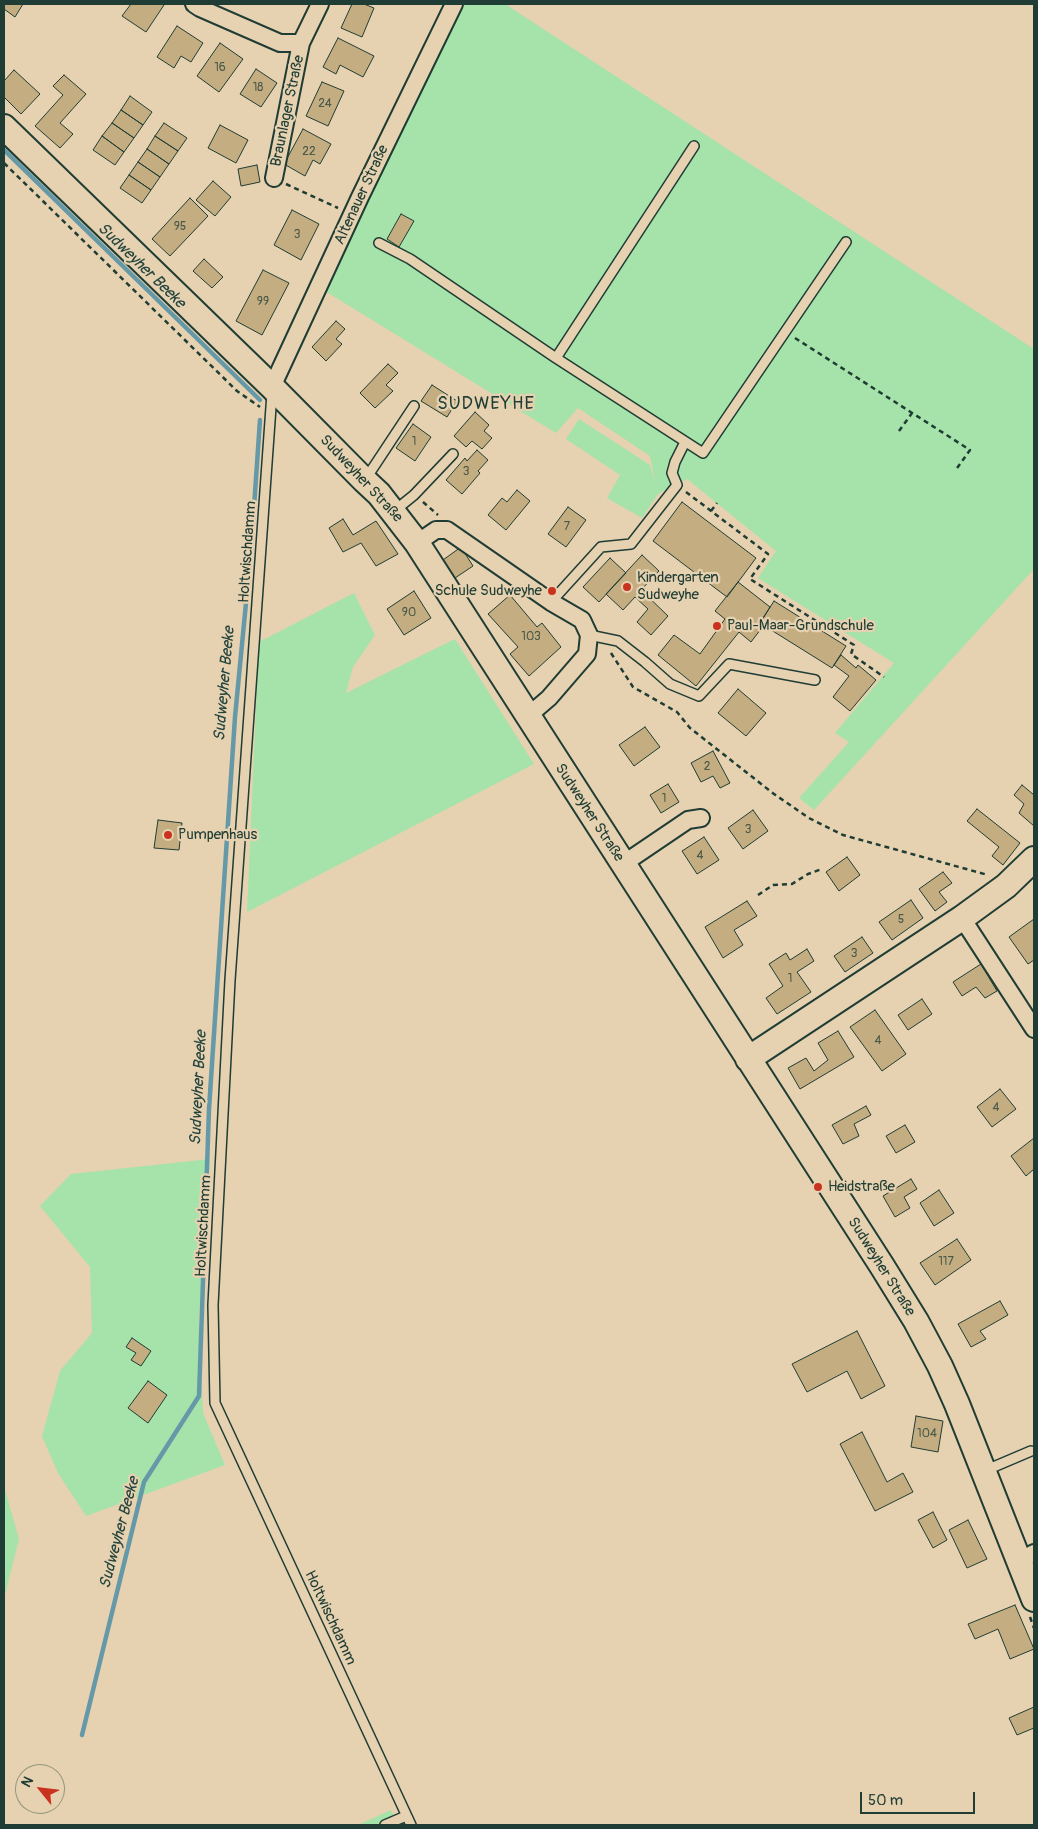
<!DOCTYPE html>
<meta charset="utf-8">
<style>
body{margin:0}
#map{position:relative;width:1038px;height:1829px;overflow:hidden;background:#e6d1b0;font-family:Pangolin,sans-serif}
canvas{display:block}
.frame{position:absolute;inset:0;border:5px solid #1f3d34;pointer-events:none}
.north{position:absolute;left:15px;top:1764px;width:50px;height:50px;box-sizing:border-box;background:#e6d1b0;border:1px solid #96967e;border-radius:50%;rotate:299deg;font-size:14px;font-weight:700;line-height:20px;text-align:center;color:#1f3d34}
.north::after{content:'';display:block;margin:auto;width:18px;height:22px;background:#c8321e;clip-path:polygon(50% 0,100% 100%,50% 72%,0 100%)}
.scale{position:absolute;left:860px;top:1792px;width:115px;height:22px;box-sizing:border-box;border:2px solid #1f3d34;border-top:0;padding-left:6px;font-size:15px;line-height:18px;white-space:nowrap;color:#1f3d34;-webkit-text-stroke:4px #e6d1b0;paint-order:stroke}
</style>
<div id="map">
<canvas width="1038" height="1829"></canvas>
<div class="frame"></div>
<div class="north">N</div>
<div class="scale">50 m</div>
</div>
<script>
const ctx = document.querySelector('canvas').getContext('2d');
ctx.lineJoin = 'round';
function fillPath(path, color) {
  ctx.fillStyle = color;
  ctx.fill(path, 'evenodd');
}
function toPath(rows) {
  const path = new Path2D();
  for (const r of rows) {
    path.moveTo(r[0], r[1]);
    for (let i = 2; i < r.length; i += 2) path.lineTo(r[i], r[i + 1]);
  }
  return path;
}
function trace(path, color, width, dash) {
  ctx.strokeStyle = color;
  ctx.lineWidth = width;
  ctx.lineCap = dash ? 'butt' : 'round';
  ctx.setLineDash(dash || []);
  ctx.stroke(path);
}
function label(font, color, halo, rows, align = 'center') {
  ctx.font = font + ' Pangolin,sans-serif';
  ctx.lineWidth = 4.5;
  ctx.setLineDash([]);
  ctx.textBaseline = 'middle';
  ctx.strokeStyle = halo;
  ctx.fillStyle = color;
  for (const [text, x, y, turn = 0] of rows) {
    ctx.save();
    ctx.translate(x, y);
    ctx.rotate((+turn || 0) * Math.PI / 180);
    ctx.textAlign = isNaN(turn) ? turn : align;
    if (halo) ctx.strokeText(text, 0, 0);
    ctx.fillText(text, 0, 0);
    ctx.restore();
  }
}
fillPath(toPath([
 [460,4,505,4,1034,349,1034,569,814,810,799,798,849,742,835,733,894,663,758,578,776,551,687,479,658,494,642,518,607,498,620,475,566,439,579,419,650,465,655,482,650,456,578,408,556,433,325,291],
 [354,593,375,635,353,667,346,693,455,639,534,764,247,912,259,642],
 [210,1159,199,1317,203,1413,225,1465,86,1516,58,1473,42,1436,60,1371,92,1333,90,1267,40,1206,71,1174],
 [4,1486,19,1539,4,1599],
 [391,1810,398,1825,358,1825]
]), '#a5e3aa');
trace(toPath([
 [4,150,260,400],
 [82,1735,144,1482,199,1396,209,1109,235,717,251,551,260,420]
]), '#6599a8', 4.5);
const building = toPath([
 [4,4,23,4,15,17,4,9,4,4],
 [131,4,163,4,164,5,146,32,122,16,131,4],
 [352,4,364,4,374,8,362,37,341,28,352,4],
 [177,26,203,43,191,62,181,56,174,68,157,57,177,26],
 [338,38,374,56,363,77,340,65,336,74,323,67,338,38],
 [220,43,243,59,219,92,197,76,220,43],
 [256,69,277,83,261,107,240,94,256,69],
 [14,70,40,94,21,114,4,97,4,81,14,70],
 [64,75,86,94,60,123,73,134,60,148,35,126,63,95,53,86,64,75],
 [322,82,344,91,328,126,306,116,322,82],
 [130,96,152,112,143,125,121,110,130,96],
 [121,110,143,125,134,138,112,123,121,110],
 [112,123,134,138,124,152,102,136,112,123],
 [164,123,187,138,178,151,155,136,164,123],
 [220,125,248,140,236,163,208,148,220,125],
 [303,129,331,144,320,164,313,160,305,176,284,164,303,129],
 [102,136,124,152,115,165,93,150,102,136],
 [155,136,178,151,169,164,147,149,155,136],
 [147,149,169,164,160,177,138,162,147,149],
 [138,162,160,177,151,190,129,175,138,162],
 [257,165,260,182,241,186,238,169,257,165],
 [129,175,151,190,142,203,120,188,129,175],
 [213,181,231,197,215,216,196,200,213,181],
 [190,198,208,216,170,256,152,239,190,198],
 [292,210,319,224,301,260,274,245,292,210],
 [401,214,414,221,399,247,387,239,401,214],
 [204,259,223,277,212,288,193,271,204,259],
 [263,270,289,283,262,335,236,321,263,270],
 [336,321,345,329,336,339,342,344,326,361,312,347,336,321],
 [388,364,398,373,386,385,393,391,375,408,360,393,388,364],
 [432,385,457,401,447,417,421,401,432,385],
 [475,412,489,425,484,431,492,438,482,449,472,441,466,447,454,436,475,412],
 [413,424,431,437,415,461,396,448,413,424],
 [477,450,488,460,478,471,480,473,462,494,446,480,465,458,467,461,477,450],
 [517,490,530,501,506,530,488,515,502,498,507,502,517,490],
 [682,502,756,558,727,597,653,541,682,502],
 [568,507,586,520,566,547,548,534,568,507],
 [343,519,353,535,376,521,398,554,376,566,361,543,343,552,329,528,343,519],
 [461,547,473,566,455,578,443,560,461,547],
 [642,555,659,571,641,590,668,616,651,635,637,622,648,609,635,597,623,610,606,594,642,555],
 [610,558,626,573,599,602,583,587,610,558],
 [738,582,770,607,760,623,764,625,751,642,739,632,696,686,658,655,674,635,700,654,725,619,715,611,738,582],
 [414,591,431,618,404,635,387,609,414,591],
 [510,595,537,627,542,623,561,647,529,676,510,654,518,647,488,614,510,595],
 [774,601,846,646,832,668,760,623,774,601],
 [841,655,856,668,858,665,876,680,850,711,833,697,849,676,834,665,841,655],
 [738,689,766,713,746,736,718,713,738,689],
 [645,727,660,747,634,766,619,745,645,727],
 [713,751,730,783,720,788,713,776,701,782,691,763,713,751],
 [668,784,679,802,661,813,650,795,668,784],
 [1022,785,1034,795,1034,826,1019,813,1024,804,1014,795,1022,785],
 [977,809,1020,843,1003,865,992,856,999,847,967,821,977,809],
 [753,810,768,831,743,849,728,828,753,810],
 [158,820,182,823,179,850,154,848,158,820],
 [704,837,719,860,697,874,682,851,704,837],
 [847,857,860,875,839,891,826,872,847,857],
 [943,872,952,883,939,892,947,902,935,911,919,889,943,872],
 [911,900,923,918,892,940,879,922,911,900],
 [747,901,757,916,734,930,743,945,723,958,705,927,747,901],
 [1034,919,1034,960,1028,964,1009,937,1034,919],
 [862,937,873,953,845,972,834,956,862,937],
 [807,949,814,961,797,972,811,992,777,1014,766,998,783,986,769,964,786,953,790,960,807,949],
 [981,964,997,991,985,998,976,987,962,996,953,982,981,964],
 [922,999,932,1014,908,1030,898,1015,922,999],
 [875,1010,906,1054,882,1071,850,1027,875,1010],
 [838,1031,854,1057,800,1089,788,1068,806,1058,814,1071,828,1060,818,1043,838,1031],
 [1000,1089,1016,1109,992,1127,977,1107,1000,1089],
 [866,1106,871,1115,854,1124,859,1136,843,1144,832,1125,866,1106],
 [905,1125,915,1142,896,1153,886,1136,905,1125],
 [1034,1138,1034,1169,1026,1176,1011,1156,1034,1138],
 [911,1179,917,1189,904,1197,910,1208,895,1217,883,1196,911,1179],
 [939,1190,954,1213,934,1226,920,1203,939,1190],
 [957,1239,971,1260,935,1285,920,1263,957,1239],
 [1000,1301,1008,1315,980,1331,986,1339,971,1347,958,1324,1000,1301],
 [857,1331,885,1386,861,1399,847,1371,807,1392,792,1364,857,1331],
 [132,1338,151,1351,141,1366,131,1360,136,1353,126,1347,132,1338],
 [148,1381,167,1395,148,1423,128,1408,148,1381],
 [916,1416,943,1421,938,1452,911,1447,916,1416],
 [862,1432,887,1482,903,1473,913,1492,875,1511,840,1444,862,1432],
 [933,1512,947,1540,933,1548,918,1520,933,1512],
 [968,1520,987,1559,967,1568,949,1530,968,1520],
 [1015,1605,1034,1649,1010,1659,998,1629,975,1639,968,1624,1015,1605],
 [1034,1707,1034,1728,1017,1735,1009,1718,1034,1707]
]);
fillPath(building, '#c5ad82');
trace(building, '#1f3d34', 1);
const lane = toPath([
 [379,243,410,259,556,358,703,453,846,242],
 [556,358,694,146],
 [272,393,230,980,213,1305,215,1403,411,1825],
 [365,480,414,406],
 [393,512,414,495,453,454],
 [551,602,601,547,631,544,677,485,672,473,675,462,685,442],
 [589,635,618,641,645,662,670,684,699,696,729,664,815,680],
 [984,1471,1031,1451],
 [385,1825,406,1816]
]);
const street = toPath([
 [194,4,200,8,280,43,301,43,320,4],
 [274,178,301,43],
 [272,387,360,197,454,4],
 [417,543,436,530,447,530,551,602,582,620,589,635,587,654,549,698,528,716],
 [623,864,688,820,701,818],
 [962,918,1034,1029],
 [1019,1561,1034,1553]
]);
const secondary = toPath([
 [4,127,272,387,364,480,379,494,417,543,882,1266,916,1321,940,1366,957,1404,1034,1599],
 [748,1059,962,918,1006,886,1034,859]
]);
trace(lane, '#1f3d34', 12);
trace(street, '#1f3d34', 20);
trace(secondary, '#1f3d34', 28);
trace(toPath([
 [4,163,237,391,260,407],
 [286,184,338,208],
 [795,338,970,450,955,471],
 [899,431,912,413],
 [686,492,768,554,750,579,854,645,851,654,884,677],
 [423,502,438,515],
 [711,511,717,503],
 [611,653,633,687,677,712,690,728,774,794,809,818,843,835,988,875],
 [758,895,773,885,792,884,808,874,822,869],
 [1030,1617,1034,1628]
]), '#1f3d34', 2.5, [5, 4]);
trace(lane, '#e6d1b0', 9);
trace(street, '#e6d1b0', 16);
trace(secondary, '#e6d1b0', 24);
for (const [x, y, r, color] of [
 [627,587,5,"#c8321e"],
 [552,591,5,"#c8321e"],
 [717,626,5,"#c8321e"],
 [168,835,5,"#c8321e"],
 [818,1187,5,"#c8321e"]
]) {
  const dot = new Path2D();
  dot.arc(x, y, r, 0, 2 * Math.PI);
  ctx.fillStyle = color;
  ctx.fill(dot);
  trace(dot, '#e6d1b0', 2);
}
label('12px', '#485948', null, [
 ["16",220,68],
 ["18",258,88],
 ["24",325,104],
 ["22",309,152],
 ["95",180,227],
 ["3",297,235],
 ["99",263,302],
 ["1",414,442],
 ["3",466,472],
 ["7",567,527],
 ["90",409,613],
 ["103",531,637],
 ["2",707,767],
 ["1",664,799],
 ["3",748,830],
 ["4",700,856],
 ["5",901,920],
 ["3",854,954],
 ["1",790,979],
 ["4",878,1041],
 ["4",996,1108],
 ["117",946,1262],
 ["104",927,1434]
]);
label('15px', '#1f3d34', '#e6d1b0', [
 ["Braunlager Straße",288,111,-78],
 ["Altenauer Straße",362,195,-65],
 ["Sudweyher Straße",361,479,47],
 ["Holtwischdamm",248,552,-86],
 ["Sudweyher Straße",589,813,57],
 ["Holtwischdamm",204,1226,-87],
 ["Sudweyher Straße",881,1267,58],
 ["Holtwischdamm",330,1618,65]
]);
label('15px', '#1f3d34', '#e6d1b0', [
 ["Kindergarten",637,578],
 ["Sudweyhe",637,595],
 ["Schule Sudweyhe",542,591,"right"],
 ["Paul-Maar-Grundschule",727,626],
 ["Pumpenhaus",178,835],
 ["Heidstraße",828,1187]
], 'left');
label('italic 16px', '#25453e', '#e6d1b0', [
 ["Sudweyher Beeke",141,266,44],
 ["Sudweyher Beeke",225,684,-85],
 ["Sudweyher Beeke",199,1088,-87],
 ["Sudweyher Beeke",120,1533,-75]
]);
ctx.letterSpacing = '1px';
label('18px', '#1f3d34', '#e6d1b0', [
 ["SUDWEYHE",486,404]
]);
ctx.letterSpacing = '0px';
</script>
